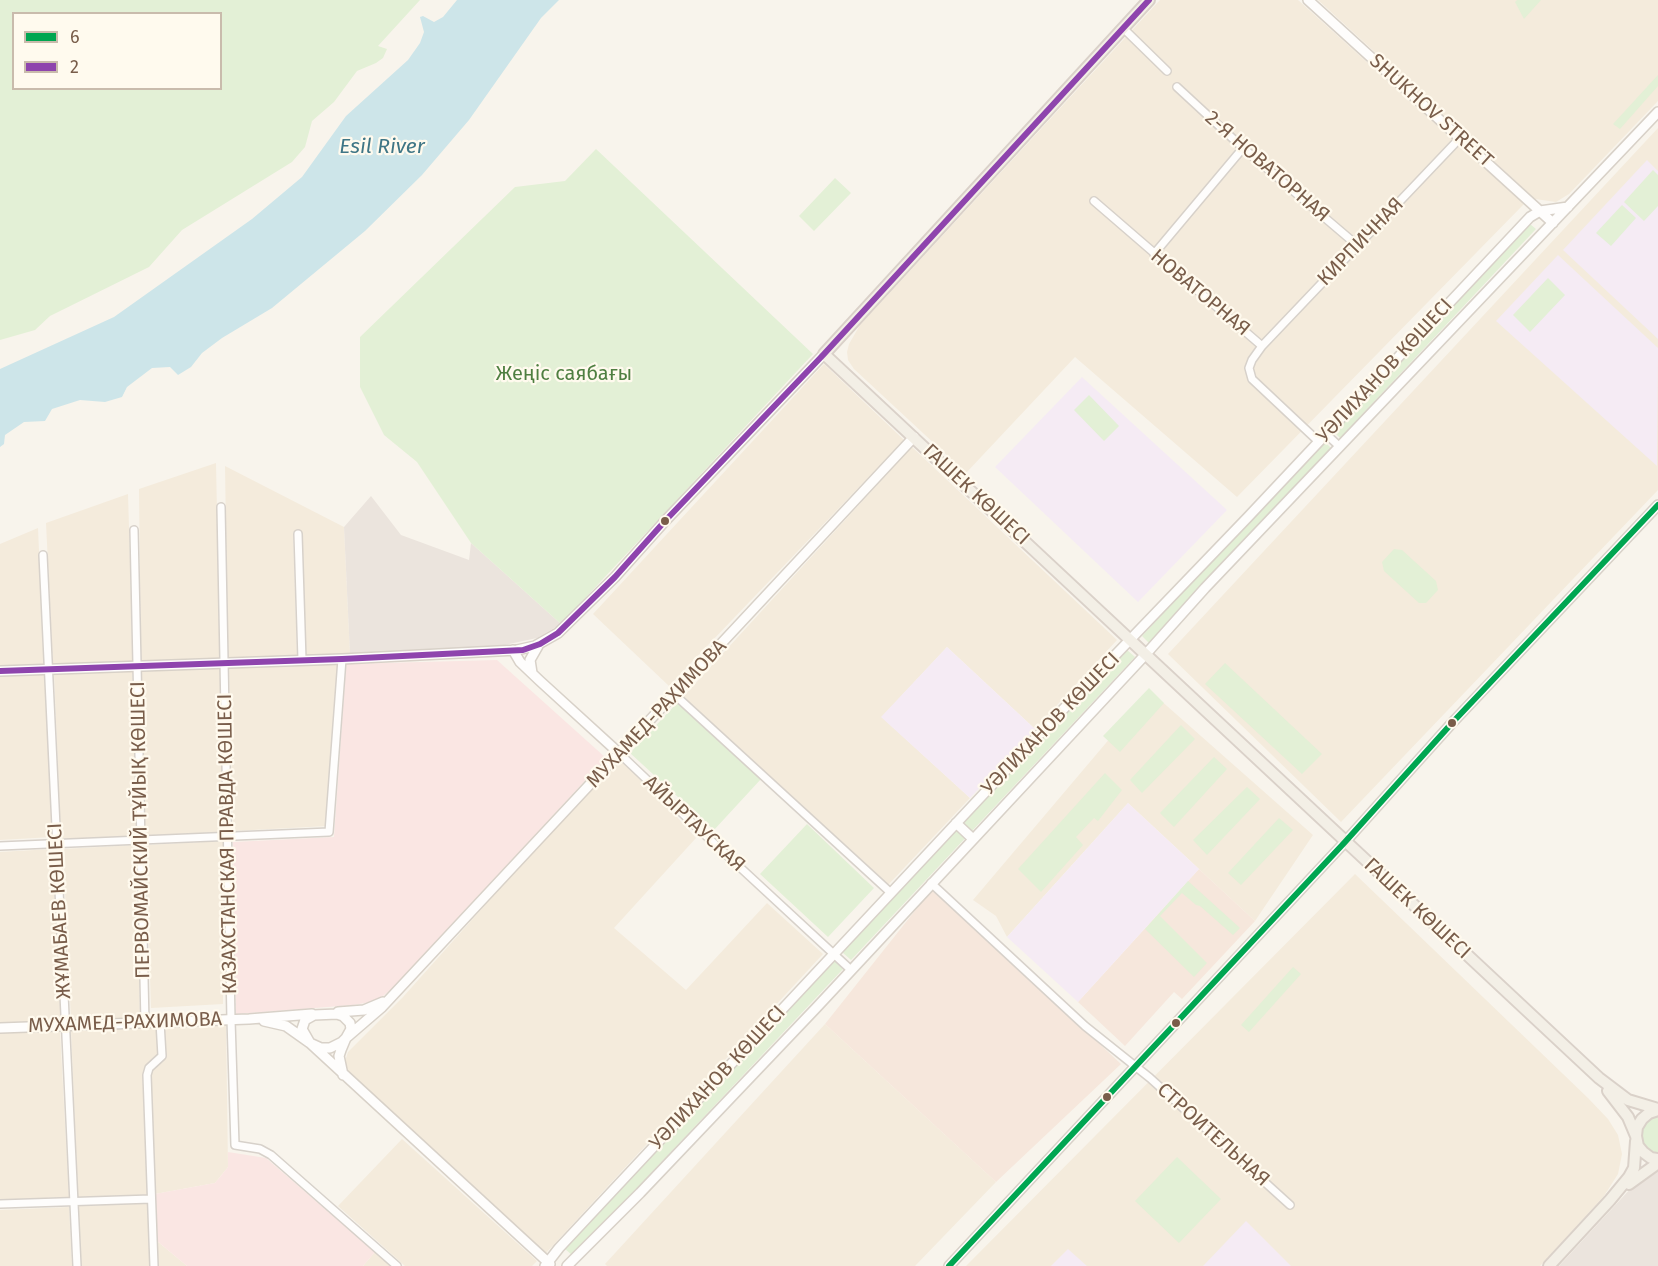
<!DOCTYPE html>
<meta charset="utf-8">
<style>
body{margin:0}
#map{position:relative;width:1658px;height:1266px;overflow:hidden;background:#f8f4ec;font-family:"Fira Sans",sans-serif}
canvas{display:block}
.legend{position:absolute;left:12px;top:12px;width:210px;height:78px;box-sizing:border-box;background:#fffaee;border:2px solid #c9bbac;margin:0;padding:8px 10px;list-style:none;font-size:18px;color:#795d4a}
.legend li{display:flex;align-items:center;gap:12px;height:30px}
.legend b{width:30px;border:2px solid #c9bbac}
</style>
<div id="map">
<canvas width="1658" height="1266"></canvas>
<ul class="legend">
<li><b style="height:8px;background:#00a651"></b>6</li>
<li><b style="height:8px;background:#8e44ad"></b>2</li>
</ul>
</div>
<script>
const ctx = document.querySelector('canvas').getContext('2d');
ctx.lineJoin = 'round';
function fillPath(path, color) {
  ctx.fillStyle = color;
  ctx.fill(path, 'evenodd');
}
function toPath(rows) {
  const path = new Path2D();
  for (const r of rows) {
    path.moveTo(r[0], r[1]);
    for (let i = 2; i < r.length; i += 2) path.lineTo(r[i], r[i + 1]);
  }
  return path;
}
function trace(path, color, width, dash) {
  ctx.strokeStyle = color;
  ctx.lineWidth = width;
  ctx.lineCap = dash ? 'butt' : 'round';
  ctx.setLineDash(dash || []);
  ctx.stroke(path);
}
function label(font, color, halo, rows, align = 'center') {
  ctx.font = font + ' "Fira Sans",sans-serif';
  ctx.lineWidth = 4.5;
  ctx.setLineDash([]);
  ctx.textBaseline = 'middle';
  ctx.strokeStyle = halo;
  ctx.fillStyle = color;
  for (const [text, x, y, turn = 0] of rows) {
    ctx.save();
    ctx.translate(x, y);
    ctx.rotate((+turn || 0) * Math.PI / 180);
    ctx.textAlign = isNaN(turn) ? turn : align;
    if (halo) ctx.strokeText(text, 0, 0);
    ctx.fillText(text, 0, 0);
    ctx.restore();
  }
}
fillPath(toPath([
 [1160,0,1298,0,1524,204,1237,497,1075,357,966,473,854,369,848,360,847,352,849,344,860,325],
 [1318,0,1658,0,1658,101,1569,194,1556,202,1535,199],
 [1658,128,1658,490,1341,822,1168,654],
 [824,364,904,440,669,686,593,614],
 [912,447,1117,640,1035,729,947,647,882,717,970,798,888,885,682,698],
 [216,463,220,659,141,663,139,489],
 [225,466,344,527,350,654,306,656,302,533,293,532,297,656,228,660],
 [128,494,133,662,53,665,46,523],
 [38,528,44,665,0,667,0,544],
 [338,663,328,826,233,831,229,668],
 [220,668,223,832,145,836,141,671],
 [132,671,136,836,61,839,54,674],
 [45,674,52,837,0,840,0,676],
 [1150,691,1313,835,1255,921,1128,803,1007,937,996,916,973,900],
 [620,754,696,838,614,928,686,990,767,903,823,954,546,1253,355,1081,348,1070,345,1061,348,1052,403,997],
 [223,841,223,1004,151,1008,146,845],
 [135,845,140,1018,71,1020,63,849],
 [52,849,61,1021,0,1023,0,852],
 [1355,874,1588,1098,1608,1119,1618,1135,1622,1154,1618,1174,1604,1196,1540,1266,966,1266],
 [226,1024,228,1167,215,1183,155,1194,150,1076,152,1070,160,1064,165,1057,162,1027],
 [825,1024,996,1182,915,1266,607,1266,605,1264],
 [157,1027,158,1057,146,1066,143,1074,147,1195,78,1197,71,1031],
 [60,1031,69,1197,0,1200,0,1033],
 [402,1139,537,1261,532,1266,405,1266,338,1206],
 [148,1203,150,1266,81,1266,78,1206],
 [69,1207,72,1266,0,1266,0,1210],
 [157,1241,187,1266,158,1266],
 [375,1252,390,1266,363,1266]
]), '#f4ebdc');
fillPath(toPath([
 [1199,869,1255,921,1182,999,1174,992,1125,1046,1078,1002],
 [933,888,1121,1064,996,1182,825,1024]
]), '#f6e7dc');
fillPath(toPath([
 [371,496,401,535,469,560,471,543,561,624,537,638,495,647,350,654,344,527],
 [1658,1171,1658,1266,1559,1266,1632,1187,1649,1174]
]), '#ebe4dd');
fillPath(toPath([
 [1647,160,1658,171,1658,339,1563,250],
 [1558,255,1658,348,1657,466,1496,321],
 [1082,377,1227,510,1138,602,995,467],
 [947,647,1035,729,970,798,881,717],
 [1128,803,1199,869,1078,1002,1007,937],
 [1246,1221,1291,1266,1203,1266],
 [1068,1249,1087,1266,1051,1266]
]), '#f5ebf4');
fillPath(toPath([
 [497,660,606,758,395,986,383,996,371,1002,353,1005,236,1014,233,842,334,837,346,664],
 [228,1152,266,1158,375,1252,363,1266,187,1266,157,1241,155,1194,215,1183,228,1167]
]), '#fae6e3');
fillPath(toPath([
 [0,0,420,0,378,46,387,49,383,58,376,63,357,71,334,102,312,121,305,147,292,162,182,230,149,267,50,316,35,330,0,340],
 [14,14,220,14,220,88,14,88],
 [1517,0,1541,0,1524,19,1515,2],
 [1658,75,1658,86,1620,129,1613,124],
 [596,149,813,354,561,624,471,543,417,462,384,435,360,387,360,337,515,187,565,181],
 [1653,170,1658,175,1658,206,1644,221,1624,202],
 [835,178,851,193,814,231,799,216],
 [1622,205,1636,218,1611,246,1596,233],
 [1530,224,1536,229,1340,438,1334,432],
 [1548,278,1565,295,1530,332,1513,315],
 [1089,395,1119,426,1104,441,1074,410],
 [1324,441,1331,448,1149,643,1142,636],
 [1394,549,1402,550,1436,581,1438,590,1426,603,1419,603,1384,571,1382,562],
 [1126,649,1135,657,851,960,842,952],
 [1225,663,1322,754,1302,774,1205,684],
 [1149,688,1164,703,1120,752,1103,736],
 [677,703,761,779,714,830,630,753],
 [1181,725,1195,739,1142,793,1130,780],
 [1214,757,1227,769,1174,827,1160,813],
 [1105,773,1122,790,1098,821,1094,818,1076,837,1083,845,1041,892,1018,869],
 [1247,787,1260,799,1207,855,1193,840],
 [1279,818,1293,830,1241,885,1228,873],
 [807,824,874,888,828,937,760,874],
 [1188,881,1240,928,1233,935,1200,906,1196,905,1182,893,1160,916,1207,963,1194,977,1145,929],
 [834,960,843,969,573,1256,564,1248],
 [1293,967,1301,974,1249,1032,1241,1025],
 [1658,1115,1658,1154,1645,1147,1641,1136,1646,1122],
 [1177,1157,1221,1199,1179,1243,1135,1201]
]), '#e3f0d6');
fillPath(toPath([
 [457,0,559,0,541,18,469,120,422,175,365,231,272,308,222,338,202,353,191,367,178,375,170,367,152,368,127,387,122,397,105,402,80,400,52,409,45,421,24,422,5,435,4,444,0,447,0,369,114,317,252,219,302,177,346,116,408,60,420,43,424,32,420,17,423,16,434,22,443,17]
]), '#cde5e9');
const street = toPath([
 [1123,28,1167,71],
 [1177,87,1243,148,1358,246],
 [1094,201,1262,346],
 [1154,254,1243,148],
 [1326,434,1339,446],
 [1319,442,1252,379,1249,368,1252,360,1262,346,1460,138],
 [221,507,231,1020,235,1145,260,1149,271,1155,397,1266],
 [134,530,145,1023],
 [298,534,302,660],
 [43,555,77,1266],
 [675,695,891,893],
 [620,754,704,834,851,970],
 [0,846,329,832,342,659],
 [931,883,1085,1026,1150,1078,1290,1205],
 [0,1204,151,1199],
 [154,1266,147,1075,149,1068,162,1056,160,1022]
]);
const secondary = toPath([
 [1308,0,1553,223],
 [513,650,520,662,540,681,620,754],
 [0,671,342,659,517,650,535,646,558,633,615,577,665,521,824,354],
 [532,673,530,660,538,646],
 [956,823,973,839],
 [338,1012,364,1010,383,1002],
 [264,1021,286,1026,310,1043,550,1264],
 [0,1028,249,1019,312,1014],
 [343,1075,339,1056,341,1050,346,1038,351,1029,350,1023,343,1016,337,1014,314,1015,305,1020,302,1029,310,1043,321,1048,330,1048,342,1042,346,1038,382,1007,914,437],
 [545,1266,559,1248,1049,724,1248,517,1530,217,1540,211,1568,207],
 [567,1266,640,1193,817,1007,1146,654,1205,588,1658,112],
 [949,1266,1345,842,1452,723,1658,505]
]);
const primary = toPath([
 [1149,0,824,354,1599,1078,1628,1100,1658,1109],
 [1608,1091,1628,1117,1636,1136],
 [1658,1110,1649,1113,1642,1119,1637,1127,1636,1136,1638,1146,1643,1152,1651,1158,1658,1159],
 [1629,1184,1658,1163],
 [1549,1266,1610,1200,1629,1177,1634,1168,1636,1141]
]);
trace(street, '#d7d1ca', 10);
trace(secondary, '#d8d1c8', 12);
trace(primary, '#dad1c9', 14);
trace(street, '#fefdfc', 7);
trace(secondary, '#fefdfc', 9);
trace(primary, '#f3efe6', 10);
trace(toPath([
 [949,1266,1345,842,1452,723,1658,505]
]), '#00a651', 6);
trace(toPath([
 [0,671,342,659,523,650,540,644,558,633,615,577,665,521,824,354,1149,0]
]), '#8e44ad', 6);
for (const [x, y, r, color] of [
 [665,521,5,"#795d4a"],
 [1452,723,5,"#795d4a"],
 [1176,1023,5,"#795d4a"],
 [1107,1097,5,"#795d4a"]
]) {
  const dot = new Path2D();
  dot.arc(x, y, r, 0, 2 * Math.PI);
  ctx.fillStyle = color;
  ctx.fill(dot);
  trace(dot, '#fffaee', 2);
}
label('20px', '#795d4a', '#fffaee', [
 ["SHUKHOV STREET",1431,111,42],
 ["2-Я НОВАТОРНАЯ",1267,167,41],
 ["КИРПИЧНАЯ",1361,242,-46],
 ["НОВАТОРНАЯ",1200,293,40],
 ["УӘЛИХАНОВ КӨШЕСІ",1385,371,-47],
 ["ГАШЕК КӨШЕСІ",976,495,43],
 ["МУХАМЕД-РАХИМОВА",657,714,-47],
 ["УӘЛИХАНОВ КӨШЕСІ",1051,724,-46],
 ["АЙЫРТАУСКАЯ",694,824,43],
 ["ПЕРВОМАЙСКИЙ ТҰЙЫҚ КӨШЕСІ",141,830,-91],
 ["КАЗАХСТАНСКАЯ ПРАВДА КӨШЕСІ",228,844,-91],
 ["ГАШЕК КӨШЕСІ",1417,909,43],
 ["ЖҰМАБАЕВ КӨШЕСІ",60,911,-93],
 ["МУХАМЕД-РАХИМОВА",125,1023,-2],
 ["УӘЛИХАНОВ КӨШЕСІ",718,1078,-47],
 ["СТРОИТЕЛЬНАЯ",1213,1135,42]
]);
label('20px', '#4f7f41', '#fffaee', [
 ["Жеңіс саябағы",564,374]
]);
label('italic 21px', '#3f7686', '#fffaee', [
 ["Esil River",382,147]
]);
</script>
